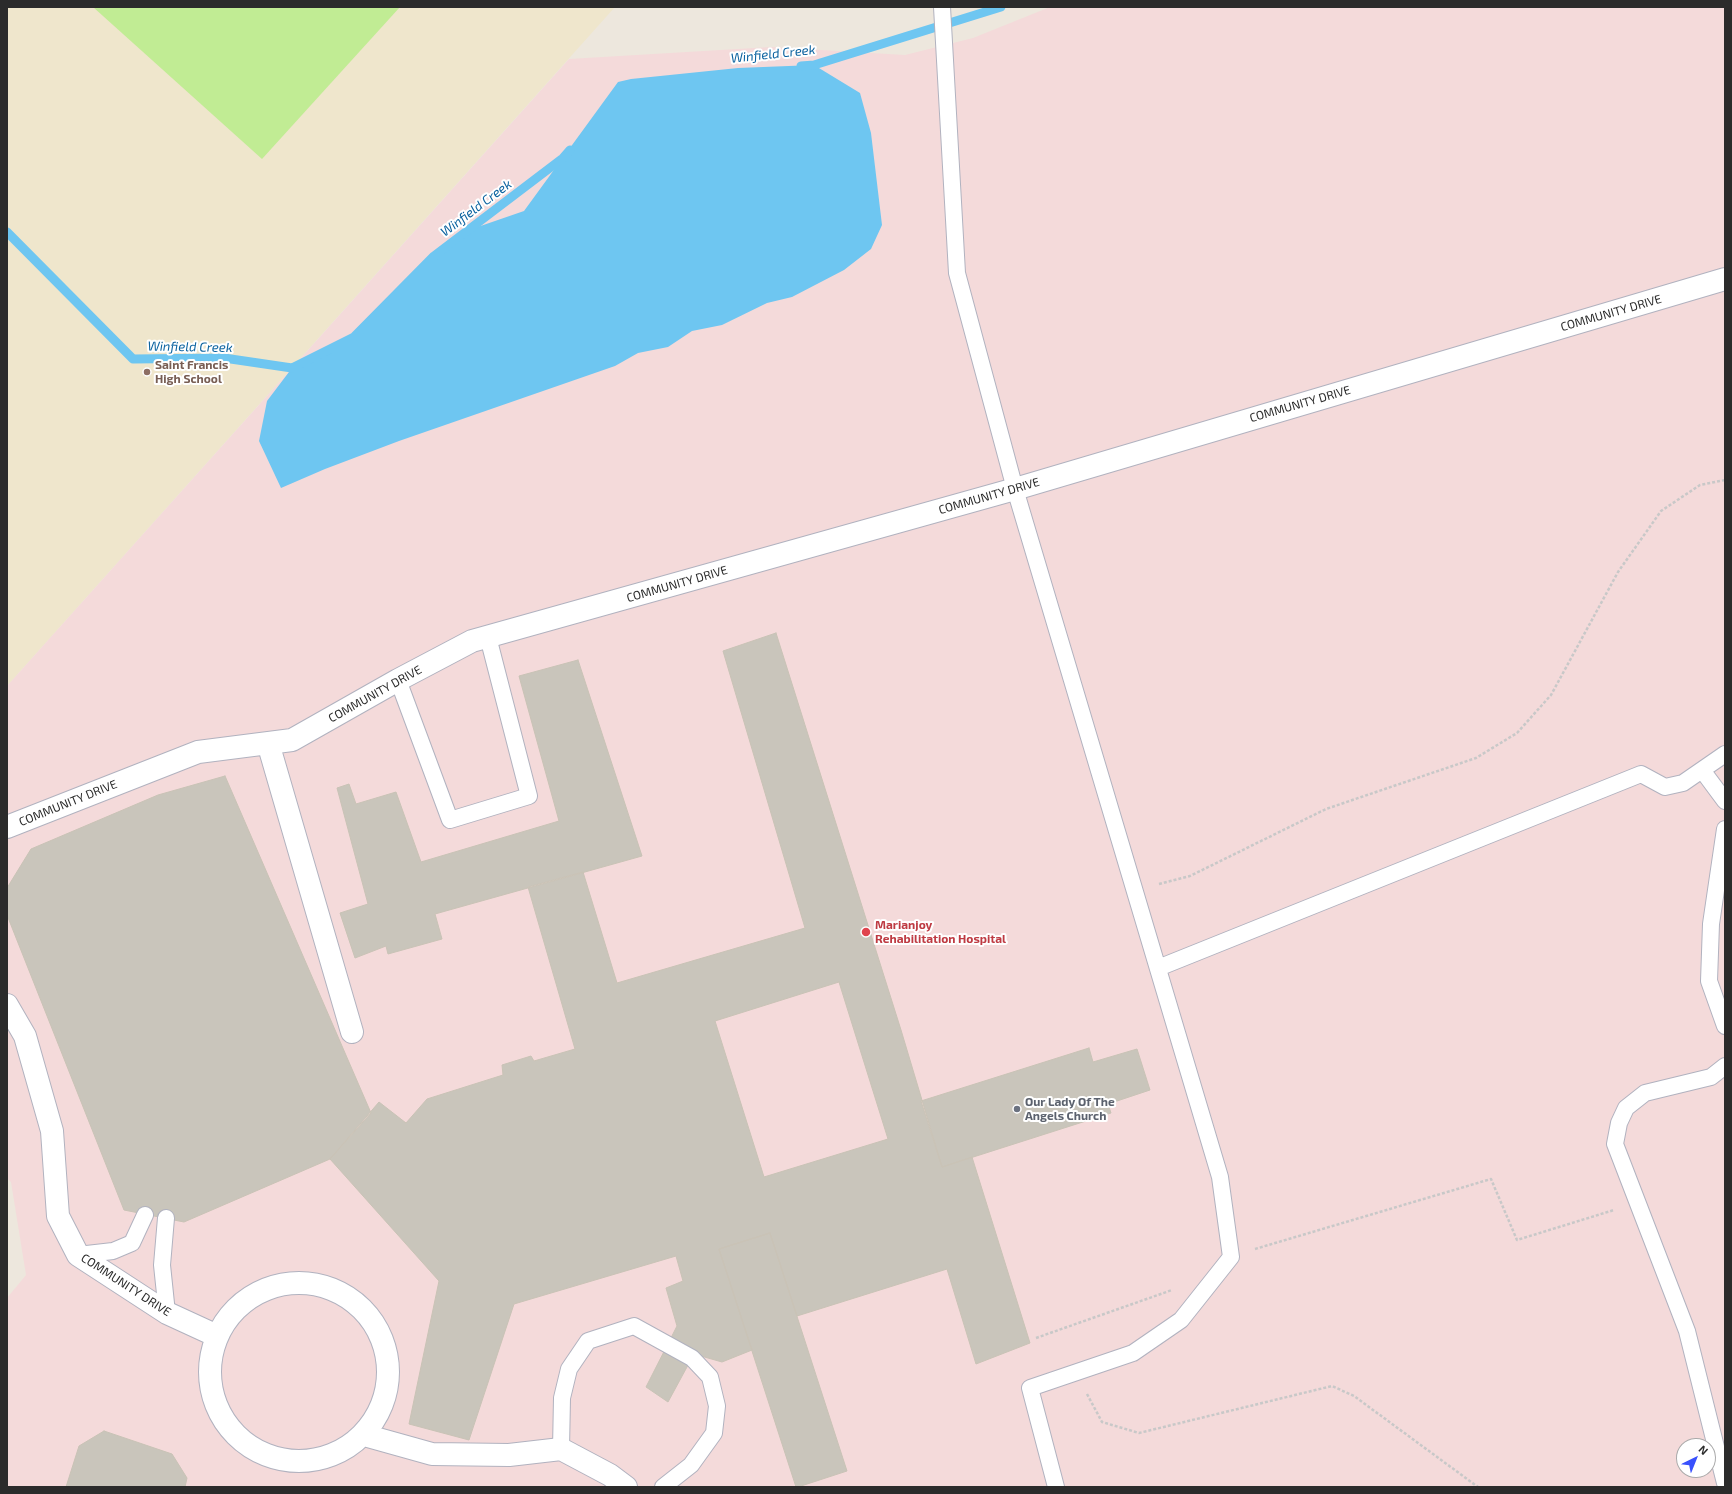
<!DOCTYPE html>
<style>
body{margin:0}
#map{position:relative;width:1732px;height:1494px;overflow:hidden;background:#ede7dd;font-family:"Exo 2",sans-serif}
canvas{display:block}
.frame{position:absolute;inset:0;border:8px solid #2b2b2b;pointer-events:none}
.north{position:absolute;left:1676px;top:1438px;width:40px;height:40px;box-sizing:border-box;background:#fff;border:1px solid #aaa;border-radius:50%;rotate:43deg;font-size:11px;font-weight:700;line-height:16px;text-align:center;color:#2b2b2b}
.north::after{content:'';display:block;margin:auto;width:14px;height:18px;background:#3951fd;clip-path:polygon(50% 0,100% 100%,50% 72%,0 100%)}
</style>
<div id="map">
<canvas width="1732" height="1494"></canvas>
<div class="frame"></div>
<div class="north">N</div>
</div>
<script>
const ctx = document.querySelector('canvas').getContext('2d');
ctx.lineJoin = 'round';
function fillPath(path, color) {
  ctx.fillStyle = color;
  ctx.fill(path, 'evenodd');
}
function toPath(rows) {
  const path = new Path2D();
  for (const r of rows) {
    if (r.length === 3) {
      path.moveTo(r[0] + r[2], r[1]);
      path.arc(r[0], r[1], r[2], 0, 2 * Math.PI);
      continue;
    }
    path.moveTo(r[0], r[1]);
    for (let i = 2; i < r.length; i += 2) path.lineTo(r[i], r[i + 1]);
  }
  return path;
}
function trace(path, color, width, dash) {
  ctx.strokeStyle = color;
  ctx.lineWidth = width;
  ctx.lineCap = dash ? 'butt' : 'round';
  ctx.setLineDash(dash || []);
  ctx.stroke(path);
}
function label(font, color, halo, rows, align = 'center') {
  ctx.font = font + ' "Exo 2",sans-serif';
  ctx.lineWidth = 4;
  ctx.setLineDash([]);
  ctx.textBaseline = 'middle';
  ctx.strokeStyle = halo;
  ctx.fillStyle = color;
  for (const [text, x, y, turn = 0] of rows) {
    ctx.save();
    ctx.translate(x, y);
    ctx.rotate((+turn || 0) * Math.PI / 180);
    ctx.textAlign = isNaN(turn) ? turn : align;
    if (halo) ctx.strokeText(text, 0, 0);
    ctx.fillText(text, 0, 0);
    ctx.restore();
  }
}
fillPath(toPath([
 [7,7,615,7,7,686]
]), '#efe6cc');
fillPath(toPath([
 [1050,7,1725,7,1725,1487,7,1487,7,1298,26,1275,11,1182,7,1178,7,686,569,59,771,47,905,55,973,38],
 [1684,1446,1708,1446,1708,1470,1684,1470]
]), '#f4dada');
fillPath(toPath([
 [93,7,400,7,262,159]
]), '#c1ec94');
fillPath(toPath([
 [814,65,860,93,871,133,882,225,871,249,844,270,792,297,767,303,722,325,692,331,668,347,638,353,615,366,399,441,325,469,281,488,259,441,267,401,292,368,354,337,434,256,466,231,524,211,618,82,631,79,738,68]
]), '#6ec6f1');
trace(toPath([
 [801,66,814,65,1001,7],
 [7,232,133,359,224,358,292,368,354,337,434,256,563,158,570,150]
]), '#6ec6f1', 9);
const building = toPath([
 [776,633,901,1030,942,1167,972,1157,1030,1343,976,1364,947,1269,797,1316,770,1233,719,1249,752,1350,722,1362,694,1354,668,1402,646,1387,677,1326,666,1288,683,1281,676,1256,514,1304,469,1440,409,1424,439,1281,330,1159,379,1102,406,1123,427,1099,503,1075,502,1065,531,1056,534,1061,575,1049,528,887,583,872,617,983,805,928,723,651,776,633],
 [839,982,888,1139,764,1177,715,1021,839,982],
 [578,660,642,856,435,914,442,939,388,954,386,946,355,958,340,913,368,904,337,788,349,784,356,804,396,792,421,862,559,821,519,676,578,660],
 [225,776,371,1113,330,1159,184,1222,124,1210,7,915,7,888,31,849,158,795,225,776],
 [1089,1048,1093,1062,1137,1049,1150,1090,1108,1104,1111,1113,942,1167,921,1101,1089,1048],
 [770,1233,847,1471,798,1487,796,1487,719,1249,770,1233],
 [104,1431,172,1454,187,1478,185,1487,66,1487,79,1446,104,1431]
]);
fillPath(building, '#c9c5bb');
trace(building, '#c9c3b6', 1);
const lane = toPath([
 [942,7,957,273,1015,489,1220,1177,1231,1257,1181,1320,1133,1353,1030,1388,1056,1487],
 [398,680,450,820,529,796,488,637],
 [1702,770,1725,801],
 [1725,829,1711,924,1709,981,1725,1026],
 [1158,968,1641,774,1665,787,1683,783,1725,754],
 [1725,1066,1711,1077,1645,1093,1626,1108,1619,1123,1615,1144,1687,1331,1725,1483],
 [166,1218,162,1265,167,1313],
 [78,1255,113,1251,132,1243,145,1215],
 [561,1449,562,1398,569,1369,588,1341,634,1326,692,1358,710,1377,717,1406,714,1433,691,1465,663,1487]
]);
const street = toPath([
 [268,743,352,1032],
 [7,827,198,752,292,740,398,680,472,641,1015,489,1725,279],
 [7,1005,25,1036,52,1131,58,1216,78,1255,167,1313,217,1336],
 [299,1372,89],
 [364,1435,432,1454,509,1455,561,1449,610,1475,626,1487]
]);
trace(lane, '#b1b2bf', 18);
trace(street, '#b1b2bf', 24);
trace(toPath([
 [1159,884,1190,876,1326,809,1476,758,1517,733,1551,695,1618,572,1661,511,1700,485,1725,480],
 [1255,1249,1491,1179,1517,1240,1614,1210],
 [1036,1338,1172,1290],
 [1087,1394,1102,1422,1139,1433,1332,1386,1354,1396,1478,1487]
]), '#c8c8c8', 2.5, [3, 2]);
trace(lane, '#fff', 16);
trace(street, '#fff', 22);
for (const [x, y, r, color] of [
 [147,372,4,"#8d6e63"],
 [866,932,5,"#e0444e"],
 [1017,1109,4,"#6b7280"]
]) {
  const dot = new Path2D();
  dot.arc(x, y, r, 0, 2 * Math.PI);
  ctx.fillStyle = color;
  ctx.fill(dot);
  trace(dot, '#fff', 1.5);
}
label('12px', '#2b2b2b', '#fff', [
 ["COMMUNITY DRIVE",1611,313,-16],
 ["COMMUNITY DRIVE",1300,404,-16],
 ["COMMUNITY DRIVE",989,496,-16],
 ["COMMUNITY DRIVE",677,584,-16],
 ["COMMUNITY DRIVE",375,694,-29],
 ["COMMUNITY DRIVE",68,803,-22],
 ["COMMUNITY DRIVE",126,1285,33]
]);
label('bold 12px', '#785e54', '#fff', [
 ["Saint Francis",155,365],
 ["High School",155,379]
], 'left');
label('bold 12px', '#be3a42', '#fff', [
 ["Marianjoy",875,925],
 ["Rehabilitation Hospital",875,939]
], 'left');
label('bold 12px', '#5b616d', '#fff', [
 ["Our Lady Of The",1025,1102],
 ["Angels Church",1025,1116]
], 'left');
label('italic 13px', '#0b629f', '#fff', [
 ["Winfield Creek",773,54,-6],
 ["Winfield Creek",476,208,-37],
 ["Winfield Creek",190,347,1]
]);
</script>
